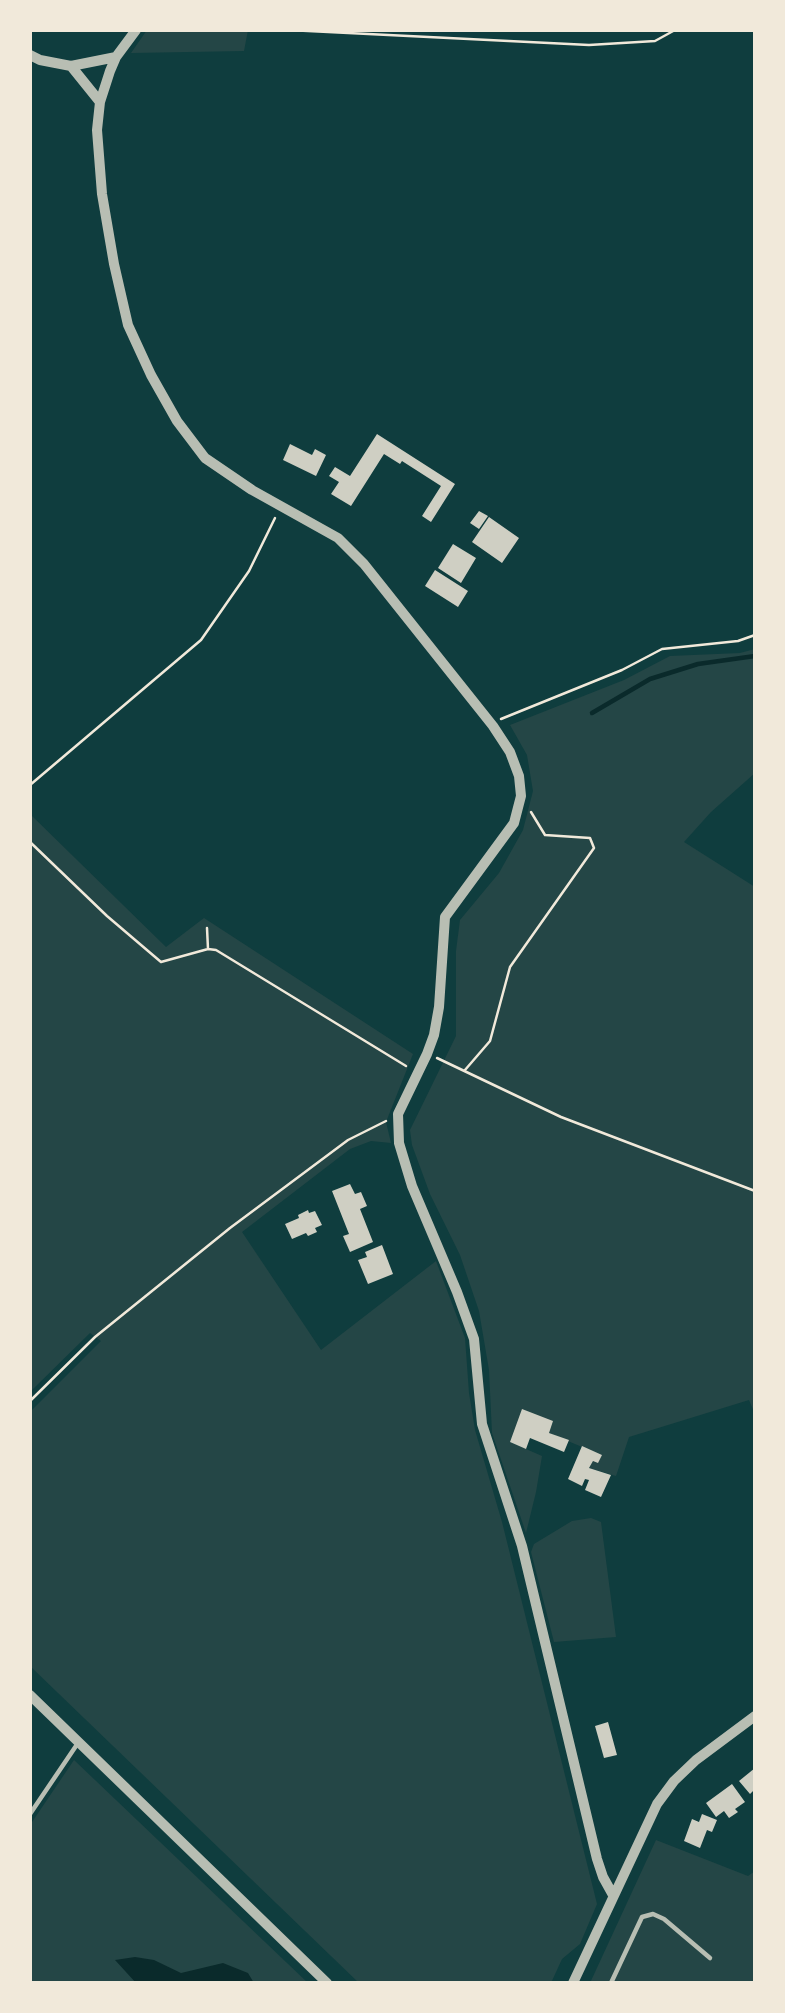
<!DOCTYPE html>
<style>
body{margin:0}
#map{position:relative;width:785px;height:2013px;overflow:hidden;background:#0f3d3e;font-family:Mulish,sans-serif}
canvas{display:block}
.frame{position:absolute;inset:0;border:32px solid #f1e9da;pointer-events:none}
</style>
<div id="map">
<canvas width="785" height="2013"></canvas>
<div class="frame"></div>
</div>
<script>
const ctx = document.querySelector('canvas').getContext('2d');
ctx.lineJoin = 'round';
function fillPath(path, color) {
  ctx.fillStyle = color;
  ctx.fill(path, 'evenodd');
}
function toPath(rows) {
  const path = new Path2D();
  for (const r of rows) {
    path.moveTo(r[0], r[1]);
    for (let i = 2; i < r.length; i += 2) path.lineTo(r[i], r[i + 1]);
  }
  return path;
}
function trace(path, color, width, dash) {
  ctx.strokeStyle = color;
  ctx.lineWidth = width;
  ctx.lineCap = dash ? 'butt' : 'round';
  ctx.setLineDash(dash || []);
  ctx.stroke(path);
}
fillPath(toPath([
 [147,30,248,30,244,51,131,53],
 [755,649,755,773,711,812,684,842,755,887,755,1414,749,1400,629,1437,616,1476,589,1468,593,1461,601,1455,549,1433,510,1442,542,1456,536,1492,526,1533,492,1433,489,1370,479,1311,460,1255,430,1194,412,1145,410,1130,456,1036,456,951,460,920,499,873,523,830,533,791,527,755,510,725,624,680,670,656,740,653],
 [30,814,166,947,204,918,413,1054,386,1122,391,1143,371,1141,350,1149,242,1232,321,1350,436,1261,465,1338,469,1393,475,1430,502,1522,597,1904,580,1944,562,1959,551,1983,359,1983,30,1666,30,1412,101,1341,90,1333,30,1392],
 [591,1518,601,1522,616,1637,554,1642,531,1552,534,1544,572,1521],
 [74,1760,308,1983,30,1983,30,1825],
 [656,1840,748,1876,755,1871,755,1983,590,1983]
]), '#244646');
fillPath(toPath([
 [135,1957,154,1960,181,1973,223,1963,248,1973,254,1983,136,1983,115,1960]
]), '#0a2a2b');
trace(toPath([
 [592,713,650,679,698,664,755,656]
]), '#0a2a2b', 4.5);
fillPath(toPath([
 [377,434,455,484,431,522,422,516,441,486,402,461,400,464,384,454,351,506,331,494,339,482,329,476,335,467,350,476],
 [290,444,312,455,315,449,326,455,316,476,283,460],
 [479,511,488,516,479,529,470,523],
 [489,517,519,538,502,563,472,542],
 [453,544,476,558,461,583,438,568],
 [435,570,468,591,458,607,425,586],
 [350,1184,355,1194,361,1192,367,1206,360,1209,373,1242,350,1252,343,1236,349,1234,332,1191],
 [308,1210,309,1213,315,1211,322,1225,315,1228,317,1232,308,1236,306,1233,292,1239,285,1224,299,1218,298,1215],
 [382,1245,393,1274,368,1284,358,1260,367,1257,365,1252],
 [522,1409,553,1421,549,1433,569,1440,564,1452,530,1438,526,1449,510,1442],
 [582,1446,602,1455,598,1463,593,1461,589,1468,611,1475,601,1497,585,1490,589,1480,585,1479,582,1486,568,1479],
 [608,1722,617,1755,604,1758,595,1726],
 [755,1768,755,1789,750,1794,739,1781],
 [732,1784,745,1802,735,1809,738,1812,729,1818,724,1811,716,1817,706,1803],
 [702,1814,717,1820,712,1832,707,1830,700,1848,684,1841,692,1819,699,1822]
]), '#cfcfc3');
trace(toPath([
 [288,30,589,45,655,41,675,30],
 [501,719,622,670,662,649,738,641,755,635],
 [30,785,201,640,249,571,275,518],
 [30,842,107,916,161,962,208,949,216,950,406,1066],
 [207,928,208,949],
 [437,1058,561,1117,755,1191],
 [465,1070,490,1041,510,967,594,848,590,838,545,835,531,812],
 [30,1401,95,1337,230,1228,348,1140,386,1121]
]), '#f1e9da', 2.5);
trace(toPath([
 [30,1814,78,1743],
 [611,1983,642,1917,653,1914,664,1919,710,1958]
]), '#b8beb3', 4.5);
trace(toPath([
 [136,30,116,57,110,71,100,102,97,130,102,194,114,264,128,325,151,375,177,421,205,458,252,490,338,538,364,564,493,726,510,752,519,776,521,796,514,823,445,917,439,1007,434,1035,427,1054,398,1114,399,1143,412,1186,457,1292,474,1339,482,1424,522,1546,597,1859,603,1877,613,1895],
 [30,55,40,60,71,66,116,57],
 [71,66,100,102],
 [30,1695,327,1983],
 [573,1983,657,1804,674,1781,696,1760,755,1716]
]), '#b8beb3', 10);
</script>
